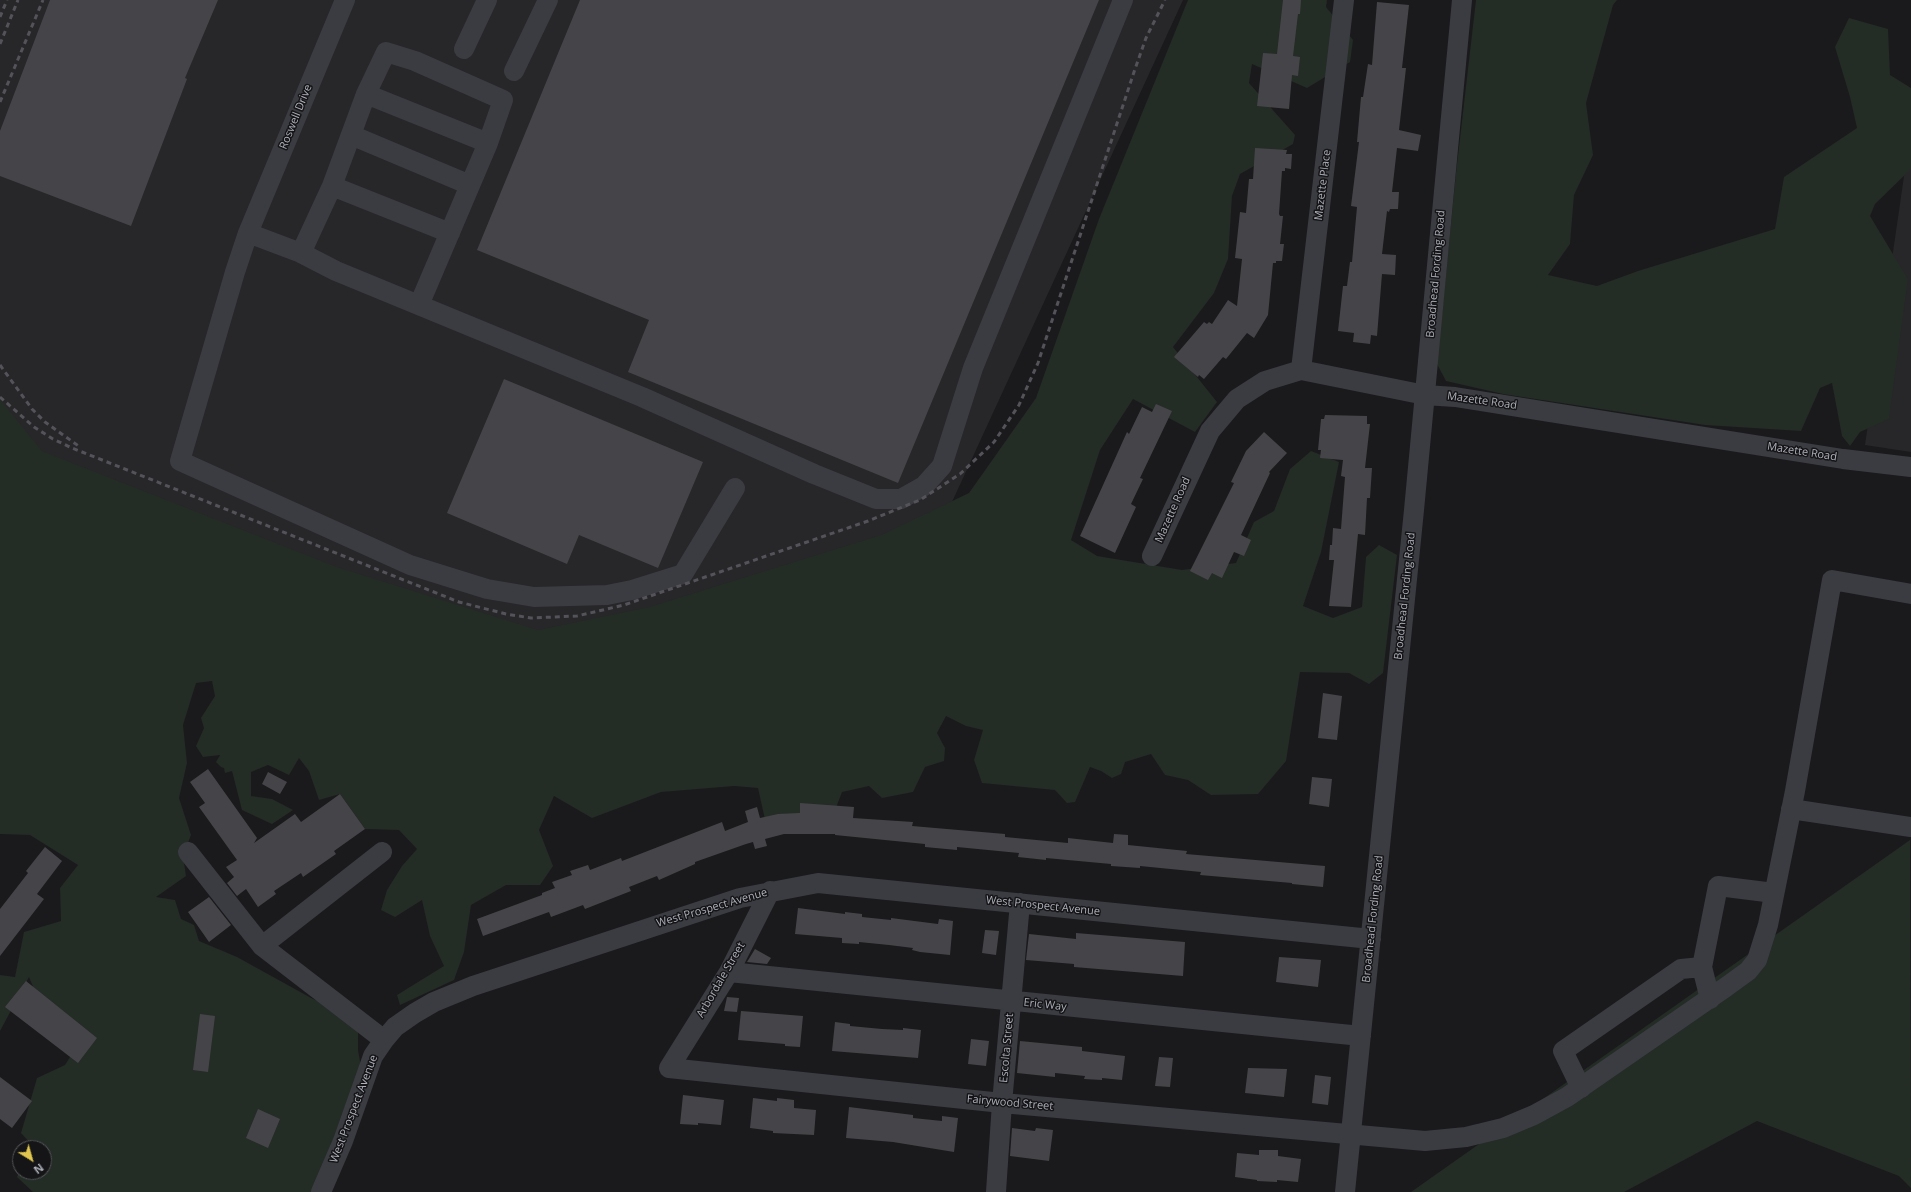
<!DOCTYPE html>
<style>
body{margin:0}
#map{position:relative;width:1911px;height:1192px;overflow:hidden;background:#1a1a1c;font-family:"Open Sans",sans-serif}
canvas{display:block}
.north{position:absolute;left:12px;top:1140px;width:40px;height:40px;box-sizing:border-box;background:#151517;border:1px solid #525358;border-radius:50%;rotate:143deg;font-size:11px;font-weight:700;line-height:16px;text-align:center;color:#aeb0ba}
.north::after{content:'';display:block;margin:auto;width:14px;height:18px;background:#e0c64e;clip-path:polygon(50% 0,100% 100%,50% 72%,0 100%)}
</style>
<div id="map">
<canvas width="1911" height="1192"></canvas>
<div class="north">N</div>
</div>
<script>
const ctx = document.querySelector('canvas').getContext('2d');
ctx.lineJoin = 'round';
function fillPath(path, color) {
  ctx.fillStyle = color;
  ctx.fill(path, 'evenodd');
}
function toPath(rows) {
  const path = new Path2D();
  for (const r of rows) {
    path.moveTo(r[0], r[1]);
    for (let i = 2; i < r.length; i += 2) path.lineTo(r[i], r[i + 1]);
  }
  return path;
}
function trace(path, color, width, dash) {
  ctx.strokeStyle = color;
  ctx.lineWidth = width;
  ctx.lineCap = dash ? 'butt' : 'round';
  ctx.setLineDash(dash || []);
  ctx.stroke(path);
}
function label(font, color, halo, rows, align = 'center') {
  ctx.font = font + ' "Open Sans",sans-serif';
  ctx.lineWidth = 3;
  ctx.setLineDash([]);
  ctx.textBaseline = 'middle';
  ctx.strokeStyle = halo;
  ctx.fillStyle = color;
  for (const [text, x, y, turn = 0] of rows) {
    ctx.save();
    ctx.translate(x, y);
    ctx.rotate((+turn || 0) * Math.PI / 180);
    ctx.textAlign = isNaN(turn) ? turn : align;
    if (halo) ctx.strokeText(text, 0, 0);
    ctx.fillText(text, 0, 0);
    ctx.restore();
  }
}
fillPath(toPath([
 [0,0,1183,0,946,515,567,667,40,481,0,431],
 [1911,128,1911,452,1865,445]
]), '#272629');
fillPath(toPath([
 [1188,0,1327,0,1326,7,1353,40,1350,62,1307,88,1252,64,1249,83,1295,135,1293,144,1240,174,1232,196,1228,259,1214,293,1173,347,1217,402,1195,432,1133,399,1100,450,1071,540,1097,556,1182,570,1236,563,1254,522,1274,511,1290,469,1311,451,1339,462,1321,552,1303,606,1333,618,1362,607,1366,557,1379,545,1397,555,1383,673,1369,684,1349,673,1300,672,1286,761,1258,794,1211,795,1188,780,1165,775,1151,754,1125,762,1121,774,1112,778,1101,771,1090,767,1075,802,1067,803,1055,790,982,783,974,760,983,730,966,726,946,716,937,733,945,748,944,761,925,767,913,792,882,798,869,786,842,792,831,821,766,824,758,788,734,786,661,792,592,818,554,796,539,830,553,866,540,885,506,885,471,905,464,952,454,980,400,1005,397,995,444,966,430,936,422,900,395,917,381,910,387,890,402,866,417,849,399,830,365,829,340,794,319,800,309,771,299,758,289,775,268,765,251,772,251,796,272,799,293,810,272,824,242,810,232,771,225,773,224,768,221,767,216,762,220,755,203,757,196,746,204,728,201,718,215,696,212,681,196,683,183,725,187,763,179,798,191,835,183,856,186,876,156,897,175,900,181,919,194,925,199,941,237,957,313,999,331,1006,358,1024,358,1050,363,1078,312,1192,33,1192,17,1177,20,1171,44,1172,44,1148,32,1148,33,1146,21,1133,37,1078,65,1065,85,1033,42,1008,29,977,0,1031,0,975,15,977,24,932,61,921,60,888,78,865,30,835,0,834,0,399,42,451,337,567,538,630,649,607,881,535,969,493,1036,398,1099,219],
 [1476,0,1617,0,1613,5,1586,103,1593,155,1574,195,1570,244,1548,275,1597,286,1638,271,1775,229,1784,177,1857,128,1850,97,1835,47,1849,18,1888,29,1890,75,1911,88,1911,169,1875,204,1870,216,1908,279,1889,419,1860,432,1850,446,1842,436,1832,383,1820,388,1801,431,1705,425,1503,394,1446,381,1437,364,1456,173],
 [1910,840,1911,1188,1899,1176,1757,1121,1624,1192,1411,1192]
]), '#242c26');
fillPath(toPath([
 [50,0,218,0,185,78,187,79,131,226,0,176,0,131],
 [580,0,1099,0,898,483,628,372,649,320,477,250],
 [1283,0,1301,0,1300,14,1298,14,1293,56,1300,57,1298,76,1292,75,1289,109,1257,106,1263,53,1277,54],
 [1377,2,1409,5,1402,68,1406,68,1399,130,1421,135,1418,151,1397,148,1392,192,1399,192,1398,209,1390,209,1389,212,1387,211,1382,254,1396,255,1395,275,1382,274,1377,336,1371,335,1370,344,1353,342,1354,333,1338,331,1343,286,1347,286,1350,262,1352,262,1357,207,1351,206,1359,142,1357,142,1361,97,1363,97,1368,64,1372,65],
 [1255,148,1287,150,1286,154,1292,154,1291,169,1285,168,1285,171,1282,171,1279,214,1280,216,1283,216,1280,244,1284,244,1282,261,1276,261,1276,263,1273,263,1268,315,1254,338,1247,333,1226,359,1223,357,1204,379,1199,375,1198,377,1174,357,1204,322,1207,324,1209,322,1212,324,1228,300,1237,306,1242,259,1235,258,1240,212,1246,213,1249,179,1253,179],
 [504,379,703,462,658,568,579,535,567,564,447,513],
 [1156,404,1172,411,1140,478,1143,479,1131,504,1136,507,1115,553,1080,536,1127,432,1129,434,1142,407,1152,412],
 [1325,415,1367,416,1367,424,1370,424,1365,468,1372,468,1370,498,1367,498,1365,535,1358,534,1351,607,1329,606,1334,560,1329,560,1330,545,1332,545,1333,528,1341,529,1345,477,1341,476,1343,460,1320,458,1321,450,1318,450,1321,419,1324,419],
 [1264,432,1287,453,1269,472,1270,473,1241,535,1251,540,1244,556,1234,552,1222,578,1212,573,1208,580,1190,571,1234,483,1231,482,1246,451],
 [1323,693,1342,696,1337,740,1318,738],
 [208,769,257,838,254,843,295,814,301,822,340,794,365,829,334,851,336,854,303,877,301,873,274,891,276,894,258,907,246,889,237,896,227,883,234,877,226,867,237,860,199,807,205,803,190,782],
 [268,772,287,782,280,794,262,784],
 [1312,777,1332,779,1329,807,1309,804],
 [800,803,854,807,853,818,913,822,912,826,1005,834,1005,837,1068,843,1068,838,1113,843,1114,834,1128,835,1128,845,1187,851,1186,854,1325,866,1323,887,1292,884,1292,883,1200,875,1201,872,1140,866,1140,868,1111,866,1111,864,1046,858,1046,860,1018,857,1019,853,957,847,957,850,925,847,925,844,835,835,835,834,784,834,765,839,767,846,755,849,753,842,746,844,695,862,695,864,659,880,657,876,629,887,631,891,585,909,583,905,551,917,549,912,483,936,477,919,542,895,542,893,555,888,552,882,572,875,570,871,588,865,590,870,621,858,622,861,722,822,725,831,748,822,745,811,757,807,760,818,778,814,800,813],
 [45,847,62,861,37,894,44,899,0,956,0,909,28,873,26,871],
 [209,897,231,925,209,942,188,912],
 [798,908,845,914,845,912,862,914,862,917,891,920,891,918,938,924,939,919,953,921,950,955,920,952,912,950,913,948,889,945,859,942,859,944,842,943,842,938,795,934],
 [985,930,999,931,996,955,982,953],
 [1076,933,1185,942,1183,976,1074,967,1074,964,1026,960,1029,934,1076,939],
 [755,949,771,958,767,964,747,962],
 [1279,957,1321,960,1318,987,1276,982],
 [26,981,97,1038,78,1063,5,1007],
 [727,997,739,998,737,1012,724,1011],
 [741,1011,803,1016,800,1047,785,1046,785,1044,738,1040],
 [200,1014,215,1016,208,1072,193,1070],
 [835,1022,850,1024,850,1026,882,1029,903,1030,903,1028,921,1030,918,1058,832,1051],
 [971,1039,989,1041,986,1066,968,1064],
 [1020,1041,1082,1047,1082,1051,1125,1056,1122,1080,1102,1078,1102,1080,1084,1079,1085,1076,1055,1073,1055,1077,1017,1073],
 [1159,1057,1173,1058,1170,1087,1155,1086],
 [1248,1068,1287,1069,1284,1097,1245,1093],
 [1315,1075,1331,1077,1328,1105,1312,1103],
 [0,1077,32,1101,12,1128,0,1119],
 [683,1095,724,1100,721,1125,698,1123,698,1125,680,1124],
 [753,1098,777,1101,777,1098,794,1100,794,1108,816,1110,814,1135,773,1133,773,1131,750,1128],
 [849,1107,913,1115,913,1118,942,1121,942,1116,958,1118,954,1152,893,1142,846,1138],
 [258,1109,280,1119,268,1148,246,1138],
 [1012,1128,1035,1131,1036,1128,1053,1130,1049,1161,1010,1156],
 [1259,1150,1278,1150,1278,1156,1301,1159,1298,1182,1277,1180,1277,1182,1257,1181,1257,1180,1235,1177,1237,1153,1259,1155]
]), '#454549');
trace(toPath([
 [345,0,248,233,235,272,180,461,410,565,487,589,534,597,607,595,632,590,683,574,735,488],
 [464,49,487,0],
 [514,71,548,0],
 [366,94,488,143],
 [351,135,470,185],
 [332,186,450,233],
 [248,233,301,253,336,271,642,397,814,474,876,499,901,499,924,486,942,466,973,368,1123,0],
 [301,253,332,186,366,94,386,52,415,61,503,100,488,143,419,305],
 [1301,370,1344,0],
 [1152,556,1210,431,1237,399,1265,381,1301,370,1425,395,1455,397,1843,459,1911,467],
 [1791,809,1911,827],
 [188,852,262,946,384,1040],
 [770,891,729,972,669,1068,1002,1103,1425,1141,1466,1137,1503,1128,1534,1115,1567,1097,1726,987,1748,971,1757,960,1768,925,1795,791,1832,580,1911,594],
 [262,946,382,852],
 [729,972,1361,1036],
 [1710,999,1702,967,1718,886,1774,893],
 [1581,1088,1563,1051,1681,969,1702,967],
 [321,1192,343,1141,373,1056,384,1040,395,1027,415,1013,434,1002,473,986,740,898,818,883,1371,939],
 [996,1192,1002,1103,1020,903],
 [1345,1192,1414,510,1462,0]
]), '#3b3c41', 20);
trace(toPath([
 [0,17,7,0],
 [0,44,18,0],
 [0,102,43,0],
 [0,365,32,409,45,422,80,447],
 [0,397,34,427,53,439,72,448,459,602,506,614,531,618,577,616,624,605,868,521,920,500,960,474,994,442,1019,405,1038,363,1134,72,1146,38,1165,0]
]), '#535359', 3, [5, 4]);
label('11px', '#aeb0ba', '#151517', [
 ["Roswell Drive",296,117,-68],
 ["Mazette Place",1323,185,-83],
 ["Broadhead Fording Road",1436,274,-85],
 ["Mazette Road",1482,401,8],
 ["Mazette Road",1802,452,9],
 ["Mazette Road",1173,510,-66],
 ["Broadhead Fording Road",1405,596,-84],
 ["West Prospect Avenue",1043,906,6],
 ["West Prospect Avenue",712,908,-16],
 ["Broadhead Fording Road",1373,919,-84],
 ["Arbordale Street",721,980,-60],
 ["Eric Way",1045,1005,6],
 ["Escolta Street",1007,1048,-85],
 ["Fairywood Street",1010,1103,5],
 ["West Prospect Avenue",354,1109,-69]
]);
</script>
